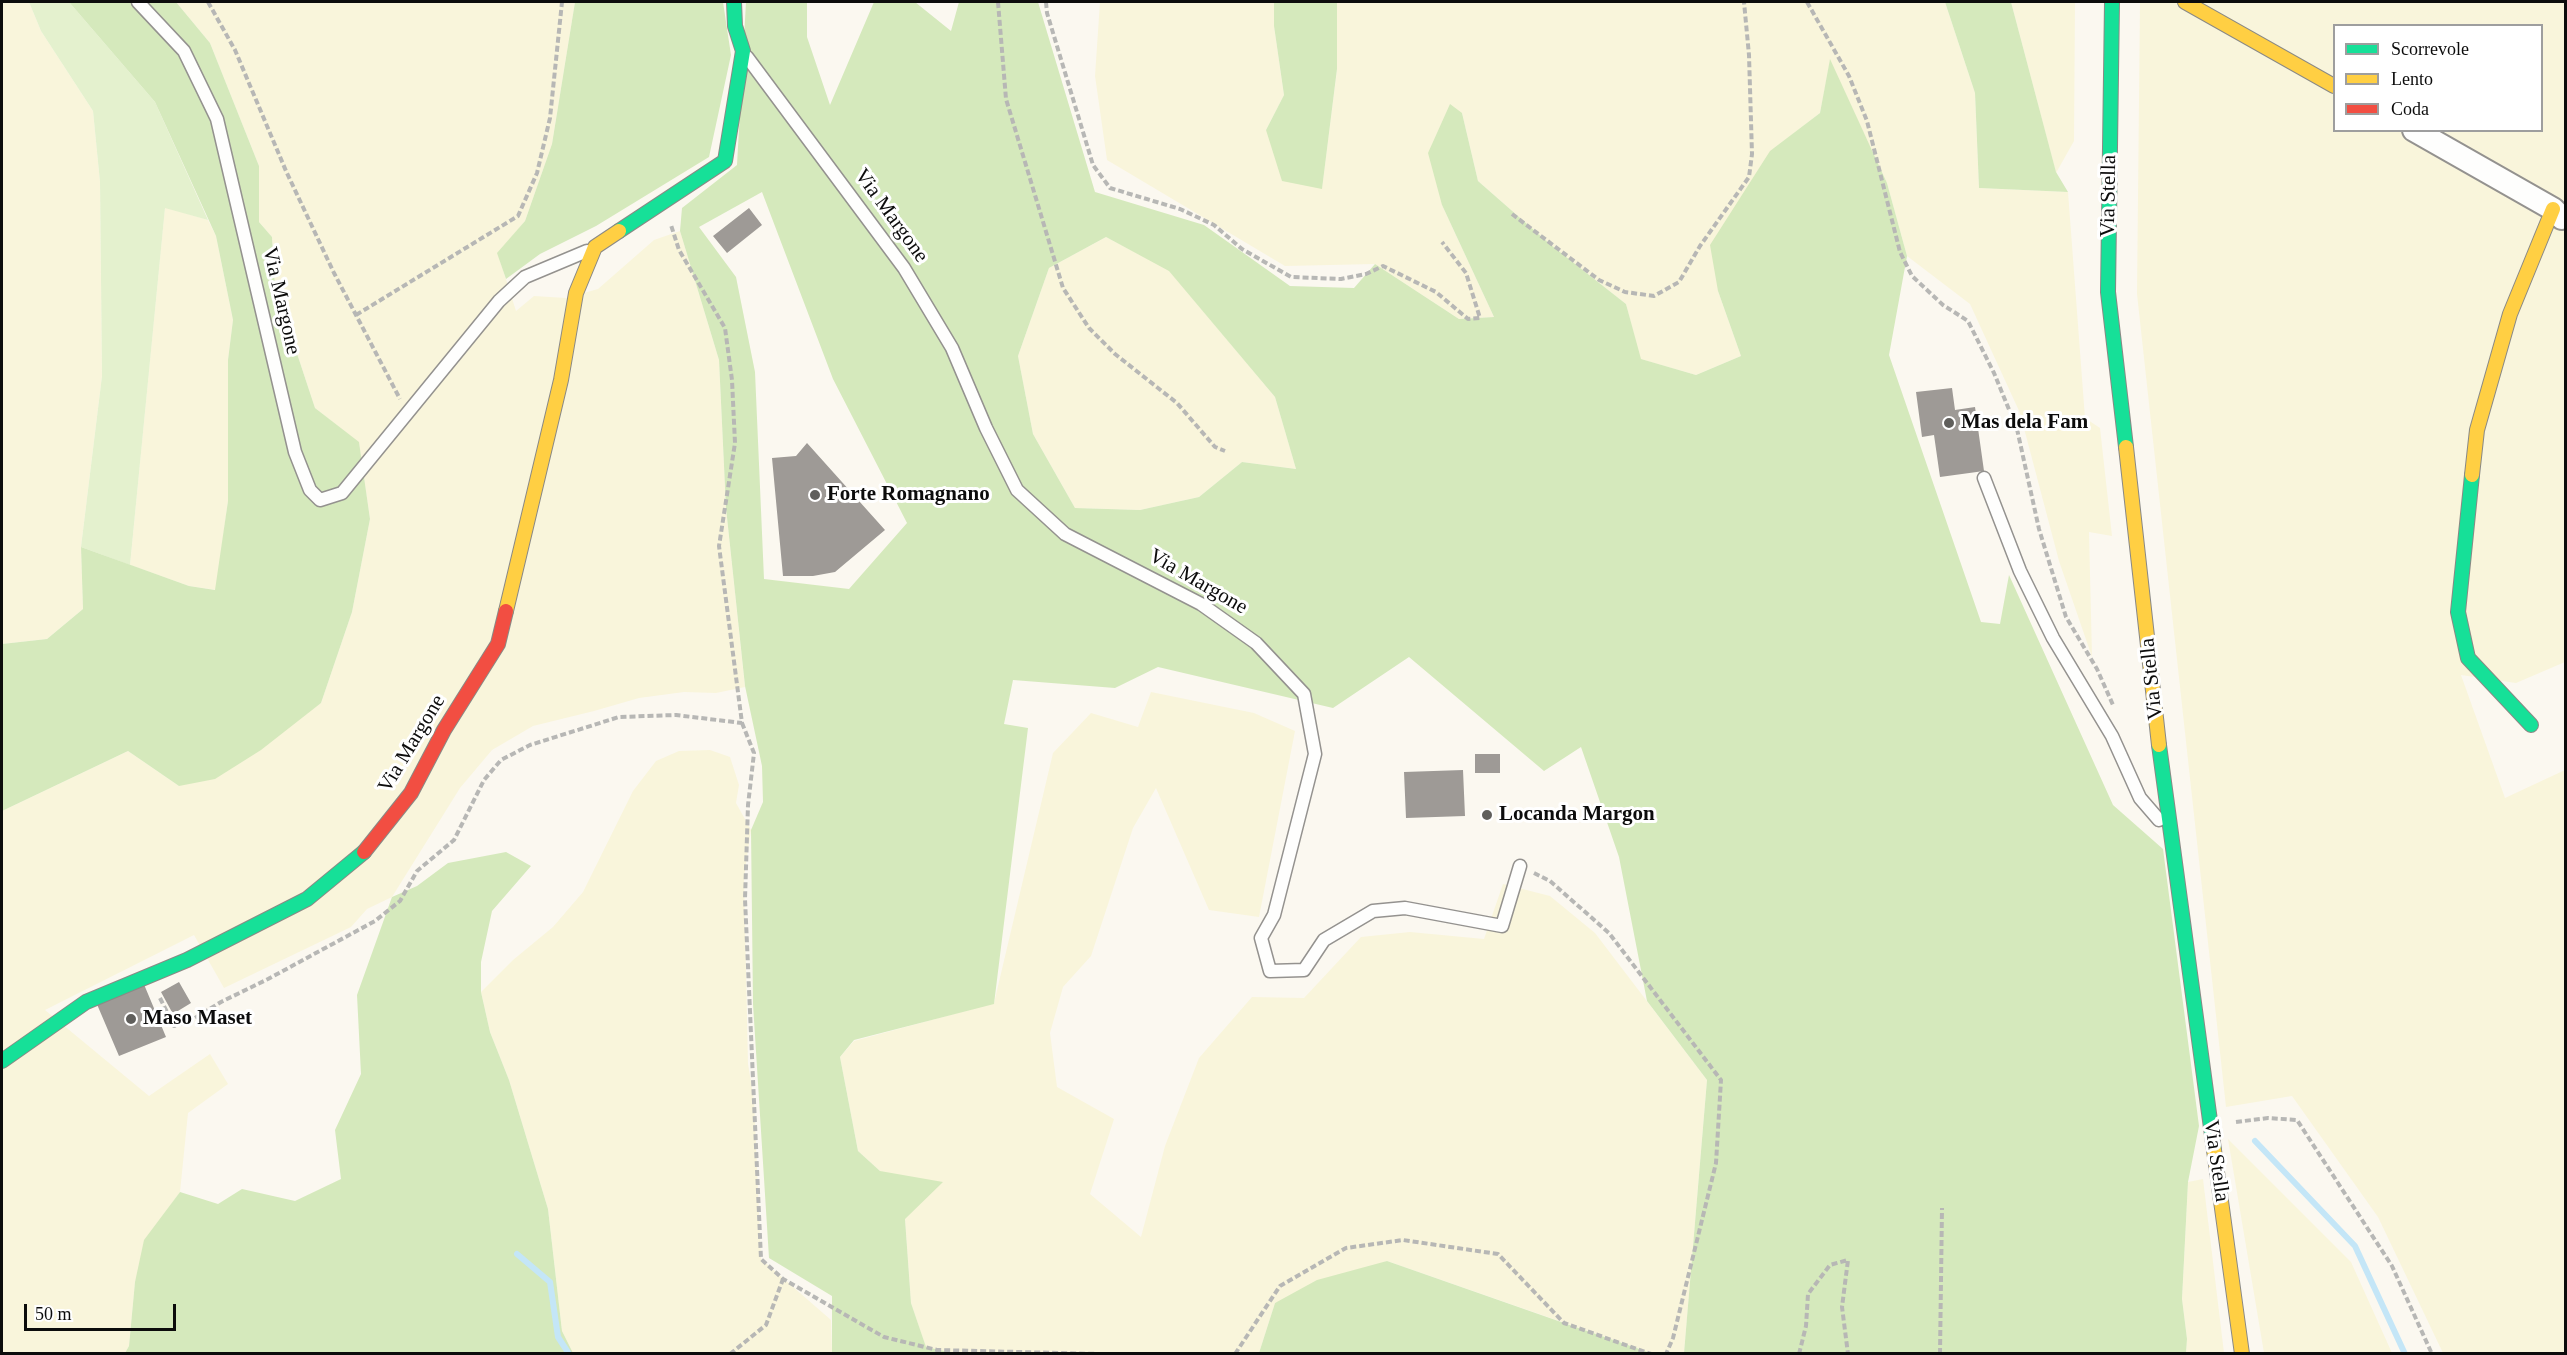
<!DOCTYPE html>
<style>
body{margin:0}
#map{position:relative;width:2567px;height:1355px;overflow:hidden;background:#fbf8f0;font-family:Georgia,serif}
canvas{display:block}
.frame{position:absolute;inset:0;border:3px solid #0c0c0c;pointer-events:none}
.legend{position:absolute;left:2333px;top:24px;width:210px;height:108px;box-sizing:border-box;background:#fff;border:2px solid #9e9e9e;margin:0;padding:8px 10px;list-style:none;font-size:18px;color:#0c0c0c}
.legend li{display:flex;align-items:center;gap:12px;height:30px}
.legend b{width:30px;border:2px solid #9e9e9e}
.scale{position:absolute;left:24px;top:1304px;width:152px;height:27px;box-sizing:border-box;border:3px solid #0c0c0c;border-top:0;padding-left:8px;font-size:18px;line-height:21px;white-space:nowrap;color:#0c0c0c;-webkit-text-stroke:4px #fff;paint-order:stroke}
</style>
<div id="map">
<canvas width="2567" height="1355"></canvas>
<div class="frame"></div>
<ul class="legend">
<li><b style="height:8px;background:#16e098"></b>Scorrevole</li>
<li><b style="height:8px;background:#ffcf43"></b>Lento</li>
<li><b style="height:8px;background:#f24e42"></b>Coda</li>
</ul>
<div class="scale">50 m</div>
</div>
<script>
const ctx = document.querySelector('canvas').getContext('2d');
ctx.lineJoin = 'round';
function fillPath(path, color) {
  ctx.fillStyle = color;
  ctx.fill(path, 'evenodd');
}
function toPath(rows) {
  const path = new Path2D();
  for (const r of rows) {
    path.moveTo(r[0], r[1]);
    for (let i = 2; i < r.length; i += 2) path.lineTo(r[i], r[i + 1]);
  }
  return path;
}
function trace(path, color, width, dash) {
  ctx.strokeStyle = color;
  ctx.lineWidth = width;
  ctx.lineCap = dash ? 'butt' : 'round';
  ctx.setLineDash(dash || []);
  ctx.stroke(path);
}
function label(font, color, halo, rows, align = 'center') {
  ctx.font = font + ' Georgia,serif';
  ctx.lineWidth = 6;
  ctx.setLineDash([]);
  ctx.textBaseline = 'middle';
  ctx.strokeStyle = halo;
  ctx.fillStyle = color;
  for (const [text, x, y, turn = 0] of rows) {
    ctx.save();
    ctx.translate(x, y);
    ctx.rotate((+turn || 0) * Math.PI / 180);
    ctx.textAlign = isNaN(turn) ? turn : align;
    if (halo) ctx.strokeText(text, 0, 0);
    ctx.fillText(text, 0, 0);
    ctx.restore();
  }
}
fillPath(toPath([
 [2,2,29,2,41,31,93,111,100,182,102,376,81,547,83,609,47,639,2,644],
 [176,2,575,2,552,144,525,221,498,254,516,311,534,296,566,298,598,289,654,240,680,231,719,360,726,508,745,687,716,693,684,692,639,698,594,711,533,726,492,750,460,788,392,897,367,909,351,927,224,988,194,935,45,1010,149,1096,210,1054,228,1084,188,1113,180,1192,164,1215,135,1282,129,1346,125,1353,2,1354,2,811,128,751,179,786,321,703,352,612,370,519,359,443,315,408,275,287,272,237,259,222,259,166,210,43],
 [1100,2,1274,2,1274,26,1284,95,1266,130,1322,188,1337,70,1337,2,1945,2,1975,93,1979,188,2068,192,2085,418,2100,428,2112,536,2089,532,2092,657,2059,561,2020,413,1970,304,1907,256,1887,183,1830,61,1820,113,1770,152,1718,291,1741,356,1696,375,1640,359,1626,304,1551,245,1478,181,1462,113,1442,205,1494,317,1459,319,1375,264,1285,266,1107,160,1095,76],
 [2011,2,2075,2,2074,141,2056,173],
 [2140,2,2565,2,2565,662,2516,683,2461,675,2505,798,2565,770,2565,1353,2443,1353,2378,1217,2292,1096,2226,1107,2137,294],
 [2334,26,2542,26,2542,130,2334,130],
 [165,207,208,220,216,236,233,320,228,360,228,501,216,590,189,586,130,565],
 [1106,237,1169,270,1275,397,1296,469,1242,462,1199,497,1140,510,1075,508,1033,434,1018,356,1049,268],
 [1151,692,1254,713,1295,731,1259,917,1209,910,1156,788,1133,828,1091,956,1063,987,1050,1033,1057,1087,1114,1119,1090,1194,1141,1237,1165,1146,1199,1058,1252,997,1304,998,1361,937,1410,932,1484,939,1503,884,1550,896,1595,933,1707,1080,1684,1353,1651,1353,1387,1261,1275,1303,1259,1353,953,1354,926,1348,911,1303,905,1219,880,1171,858,1151,840,1057,854,1041,994,1003,1053,753,1091,713,1138,727],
 [710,750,730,757,739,785,736,803,751,830,744,877,748,1064,754,1100,761,1259,831,1320,832,1353,573,1353,562,1331,548,1209,509,1080,490,1032,481,992,513,960,553,927,583,892,633,791,656,761,679,751],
 [2228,1139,2351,1262,2392,1353,2264,1353],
 [2203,1179,2224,1353,2186,1354,2187,1339,2182,1299,2188,1182]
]), '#f9f5db');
fillPath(toPath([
 [29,2,69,2,155,102,208,220,165,208,130,565,81,547,102,376,100,182,93,111,41,31]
]), '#e4f1ce');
fillPath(toPath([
 [69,2,176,2,210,43,259,166,259,222,272,237,275,287,315,408,359,442,370,519,352,612,321,703,261,750,215,779,179,786,128,751,2,811,2,644,47,639,83,609,81,547,189,586,215,590,228,501,228,360,233,320,216,236,155,102],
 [575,2,723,2,731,55,709,157,596,226,540,254,506,279,497,253,525,221,552,144],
 [746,2,807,2,807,37,830,105,874,2,915,2,951,31,959,2,1038,2,1095,192,1204,225,1290,286,1354,288,1375,264,1459,319,1494,317,1442,205,1428,153,1450,104,1462,113,1478,181,1551,245,1626,304,1641,359,1696,375,1741,356,1718,291,1710,245,1770,151,1820,113,1830,59,1887,183,1907,256,1889,355,1981,622,2000,624,2009,575,2113,805,2163,849,2199,1126,2188,1182,2182,1299,2187,1339,2186,1353,1684,1353,1707,1080,1647,1001,1619,857,1581,747,1544,771,1409,657,1333,708,1158,667,1115,688,1013,680,1004,724,1028,728,994,1004,854,1040,840,1057,858,1151,880,1171,943,1182,905,1219,911,1303,926,1347,953,1353,832,1353,832,1296,769,1258,753,1004,751,830,763,802,762,766,745,686,726,508,719,360,680,231,682,208,737,165],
 [762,192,833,379,907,523,849,589,764,579,755,372,736,277,699,227],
 [1106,237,1169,271,1275,397,1296,469,1242,462,1199,497,1140,510,1075,508,1033,434,1018,356,1049,268],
 [1274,2,1337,2,1337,69,1322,189,1282,181,1266,130,1284,95,1274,26],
 [1945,2,2011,2,2056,172,2068,192,1979,188,1975,93],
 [506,852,531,866,492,911,481,962,481,992,490,1032,509,1080,548,1209,562,1331,573,1353,125,1353,129,1346,135,1282,144,1240,180,1192,218,1204,242,1189,295,1201,341,1179,335,1130,361,1074,357,995,392,897,417,886,448,863],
 [1387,1261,1564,1323,1651,1353,1259,1353,1275,1303,1317,1280]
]), '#d5e9bc');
trace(toPath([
 [2255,1141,2355,1246,2405,1354],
 [517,1254,550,1282,558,1337,569,1354]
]), '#c4e6f7', 6);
fillPath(toPath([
 [749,208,762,225,727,253,713,236],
 [1952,388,1955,410,1975,407,1984,471,1940,477,1934,435,1922,437,1916,392],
 [807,443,885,530,835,572,813,576,783,576,772,458,796,456],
 [1475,754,1500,754,1500,773,1475,773],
 [1463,770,1465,816,1406,818,1404,772],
 [143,982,166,1037,119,1056,96,1002],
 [179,982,191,1003,173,1014,161,992]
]), '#9e9a96');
const lane = toPath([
 [138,2,184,51,217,119,295,452,310,490,320,500,342,493,499,301,525,277,587,251],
 [747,57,904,268,952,348,986,428,1017,490,1065,534,1201,604,1256,643,1304,694,1315,754,1274,915,1261,938,1270,971,1304,970,1324,940,1373,911,1405,908,1502,926,1520,866],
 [1984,478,2020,571,2053,638,2112,736,2140,798,2159,820]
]);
const street = toPath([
 [2414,130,2553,209,2562,218]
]);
const fast = toPath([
 [2112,2,2108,292,2126,447],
 [619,231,725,161,743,51,735,26,734,2],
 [2472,475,2458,612,2468,658,2531,725],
 [2159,745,2214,1150],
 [2,1061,86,1002,187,960,307,899,364,852]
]);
const slow = toPath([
 [2185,2,2334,86],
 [2126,447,2159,745],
 [2472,475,2477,430,2510,314,2553,209],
 [506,611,561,380,576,293,595,247,619,231],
 [2214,1150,2242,1354]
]);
const jam = toPath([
 [364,852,411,793,444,730,498,644,506,611]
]);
trace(lane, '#94928f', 15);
trace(street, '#94928f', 26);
trace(fast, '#8a8985', 16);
trace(slow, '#8a8985', 16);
trace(jam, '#8a8985', 16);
trace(toPath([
 [208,2,235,50,286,171,334,273,400,399],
 [998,2,1006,99,1063,288,1089,328,1115,354,1177,403,1215,447,1225,451],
 [1046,2,1047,13,1093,165,1110,188,1180,209,1214,225,1242,249,1291,277,1341,279,1366,274,1383,266,1436,292,1468,319,1480,318,1466,273,1442,242],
 [1807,2,1849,76,1867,121,1900,252,1912,276,1943,305,1968,321,1994,373,2017,429,2039,529,2066,617,2097,669,2113,705],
 [1512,214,1599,280,1625,292,1654,296,1679,282,1700,246,1749,177,1752,154,1749,55,1744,2],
 [356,315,518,216,537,173,550,118,562,2],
 [742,723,754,753,748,805,745,899,761,1259,783,1279,884,1337,937,1350,1100,1354],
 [1534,873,1550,881,1609,933,1721,1080,1716,1163,1673,1338,1666,1354],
 [160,998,174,1026,190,1021,221,1002,268,979,375,921,400,901,417,871,454,840,484,780,501,760,530,745,619,717,676,715,742,723,719,546,735,443,732,380,725,328,679,250,671,225],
 [2236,1122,2268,1118,2297,1120,2392,1266,2432,1354],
 [730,1354,766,1325,783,1279],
 [1235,1354,1280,1286,1346,1248,1403,1240,1498,1254,1564,1323,1651,1354],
 [1799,1354,1806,1326,1808,1294,1830,1265,1848,1260,1842,1307,1848,1354],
 [1940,1354,1942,1208]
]), '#b7b7b5', 4, [6, 3]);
trace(lane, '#fefefd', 12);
trace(street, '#fefefd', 22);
trace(fast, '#16e098', 14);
trace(slow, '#ffcf43', 14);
trace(jam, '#f24e42', 14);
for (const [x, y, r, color] of [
 [1949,423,6,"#605f5c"],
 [815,495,6,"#605f5c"],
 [1487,815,6,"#605f5c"],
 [131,1019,6,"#605f5c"]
]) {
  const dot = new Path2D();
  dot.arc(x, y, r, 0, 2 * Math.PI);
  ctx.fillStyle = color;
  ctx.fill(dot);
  trace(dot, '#fff', 2);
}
label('21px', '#0c0c0c', '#fff', [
 ["Via Stella",2109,196,-89],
 ["Via Margone",891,216,54],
 ["Via Margone",281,301,77],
 ["Via Margone",1198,582,30],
 ["Via Stella",2152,679,-96],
 ["Via Margone",412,744,-59],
 ["Via Stella",2216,1161,82]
]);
label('bold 21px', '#0c0c0c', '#fff', [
 ["Mas dela Fam",1961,423],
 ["Forte Romagnano",827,495],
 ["Locanda Margon",1499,815],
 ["Maso Maset",143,1019]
], 'left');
</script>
